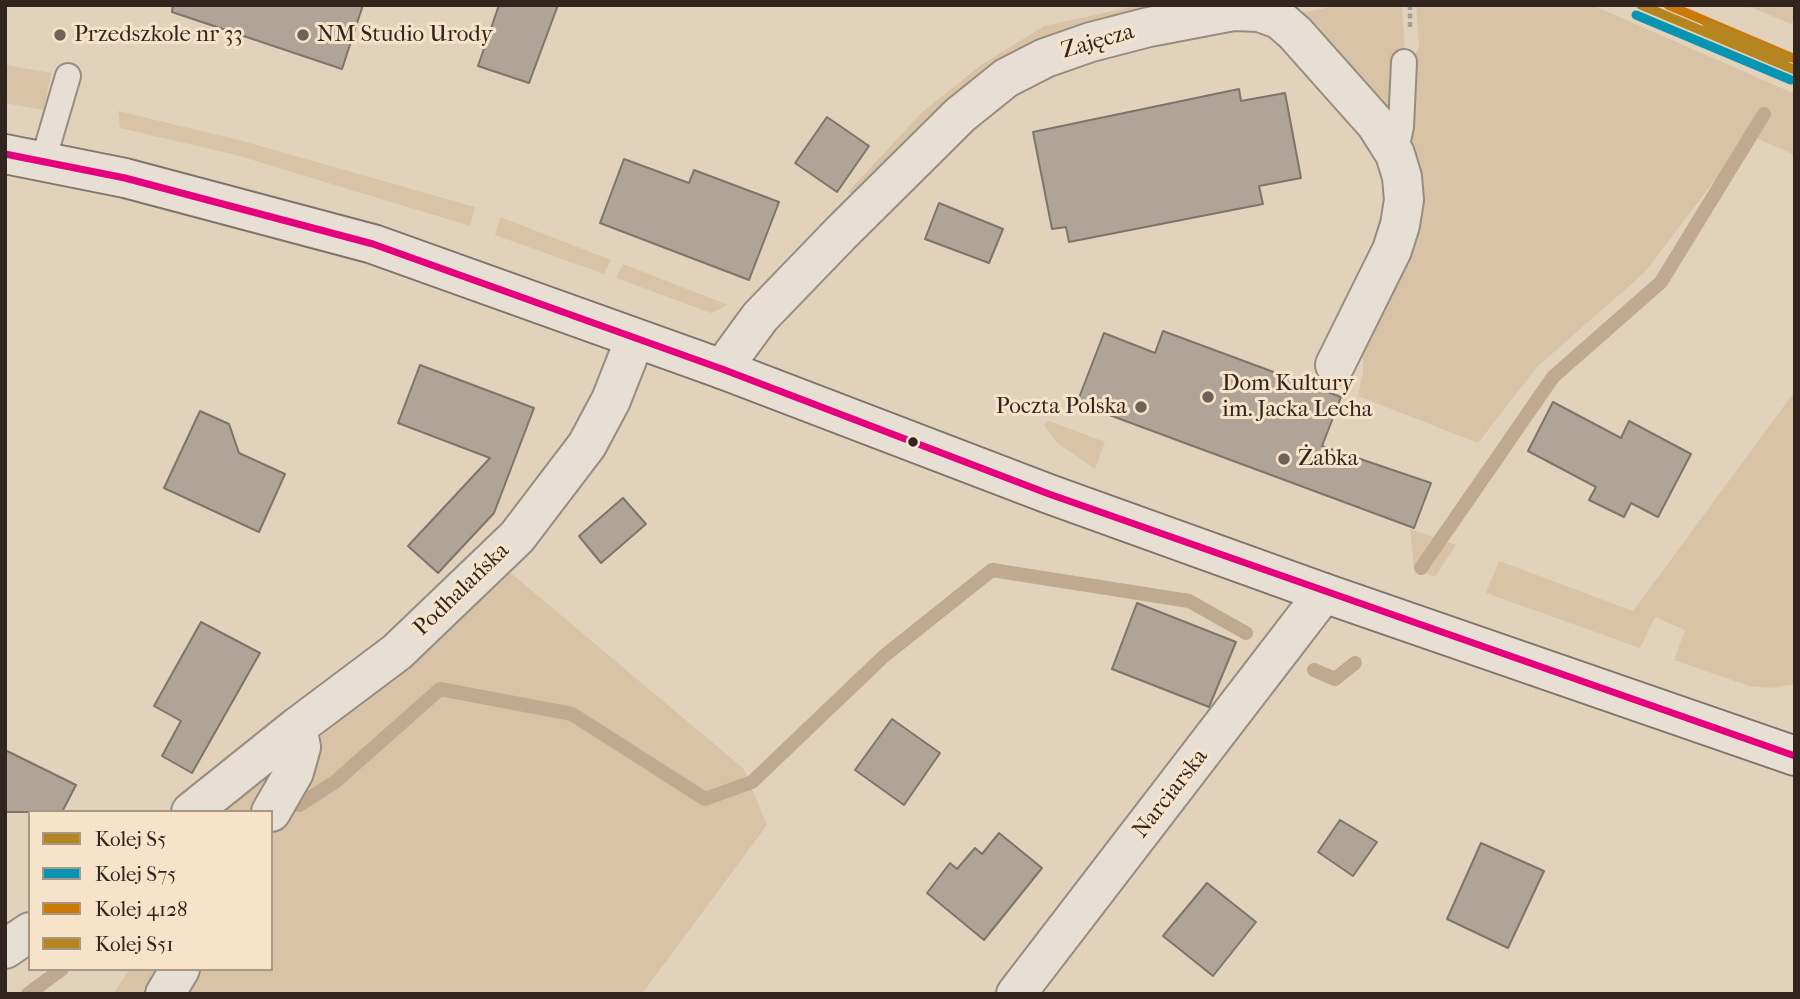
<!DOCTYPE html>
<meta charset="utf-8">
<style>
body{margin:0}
#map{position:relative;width:1800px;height:999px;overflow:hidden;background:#e2d2bc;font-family:"IM FELL French Canon",serif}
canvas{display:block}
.frame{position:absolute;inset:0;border:7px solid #322520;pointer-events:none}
.legend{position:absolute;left:28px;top:810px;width:245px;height:161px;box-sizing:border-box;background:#f6e3ca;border:2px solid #a89786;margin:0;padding:9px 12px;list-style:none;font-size:21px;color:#322520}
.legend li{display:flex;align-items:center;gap:14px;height:35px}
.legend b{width:35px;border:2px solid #a89786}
</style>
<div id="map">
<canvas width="1800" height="999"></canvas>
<div class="frame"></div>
<ul class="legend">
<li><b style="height:9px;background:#b5851f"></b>Kolej S5</li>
<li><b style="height:9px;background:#0895b4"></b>Kolej S75</li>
<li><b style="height:9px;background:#cc7908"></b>Kolej 4128</li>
<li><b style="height:9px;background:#b5851f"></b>Kolej S51</li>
</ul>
</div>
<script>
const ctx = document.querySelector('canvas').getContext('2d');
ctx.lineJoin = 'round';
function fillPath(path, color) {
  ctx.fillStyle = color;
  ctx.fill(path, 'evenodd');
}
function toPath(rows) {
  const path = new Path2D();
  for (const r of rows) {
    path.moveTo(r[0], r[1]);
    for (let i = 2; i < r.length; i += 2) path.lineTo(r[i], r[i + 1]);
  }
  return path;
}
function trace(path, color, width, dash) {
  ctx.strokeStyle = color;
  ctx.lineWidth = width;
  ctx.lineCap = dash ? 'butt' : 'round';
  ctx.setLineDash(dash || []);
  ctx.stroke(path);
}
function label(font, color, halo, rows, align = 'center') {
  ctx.font = font + ' "IM FELL French Canon",serif';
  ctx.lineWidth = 6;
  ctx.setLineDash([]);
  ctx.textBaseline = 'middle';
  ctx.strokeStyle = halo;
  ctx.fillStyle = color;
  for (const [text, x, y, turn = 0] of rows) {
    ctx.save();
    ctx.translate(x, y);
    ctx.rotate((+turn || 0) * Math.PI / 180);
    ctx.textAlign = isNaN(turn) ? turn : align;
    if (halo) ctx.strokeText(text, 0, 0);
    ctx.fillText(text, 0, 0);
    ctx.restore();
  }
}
fillPath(toPath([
 [1140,5,1215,5,1045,44,859,198,848,192,921,113,981,65,1044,26],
 [1343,5,1402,5,1405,52,1390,59,1390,120,1299,13],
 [1416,5,1592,5,1795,94,1795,155,1749,135,1645,272,1537,367,1478,443,1358,396,1363,373,1363,346,1416,169,1411,143,1415,54,1419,47],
 [1746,5,1795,5,1795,18,1791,24],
 [5,65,51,73,44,110,5,103],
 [118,111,239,140,475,207,470,226,236,155,120,128],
 [500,217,611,260,604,274,495,235],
 [623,264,728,305,711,313,616,278],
 [1795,391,1795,684,1771,688,1749,686,1674,660,1685,630,1655,617,1640,648,1486,593,1499,561,1633,611],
 [1049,421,1105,442,1095,469,1056,442,1044,425],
 [1410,529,1456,545,1435,577,1414,570],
 [506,569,744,769,767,825,642,994,178,994,193,969,271,969,271,831,323,734,402,667],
 [280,756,259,812,210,812],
 [130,969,170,969,154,994,113,994]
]), '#d9c3a7');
trace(toPath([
 [1421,568,1553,377,1661,282,1764,114],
 [1314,670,1335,679,1355,663],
 [299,805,335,782,440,689,572,714,705,799,752,782,884,656,992,570,1189,601,1246,633],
 [28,994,62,969]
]), '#bfa990', 14);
const building = toPath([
 [173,5,363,5,342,69,172,12,173,5],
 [499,5,558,5,529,83,478,66,499,5],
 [1239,89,1241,101,1285,93,1301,178,1259,186,1263,204,1069,242,1066,227,1052,229,1033,132,1239,89],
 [827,117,869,146,837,192,795,163,827,117],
 [624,159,689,183,694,170,779,202,749,280,600,223,624,159],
 [939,203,1003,229,989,263,925,239,939,203],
 [1163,331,1341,397,1322,446,1431,483,1414,528,1077,403,1104,333,1155,353,1163,331],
 [420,365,534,408,494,513,438,573,408,546,490,458,398,423,420,365],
 [1553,402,1621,438,1629,421,1691,454,1658,517,1631,503,1624,517,1589,500,1596,487,1528,451,1553,402],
 [200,411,229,424,239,453,285,474,259,532,164,488,200,411],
 [623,498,646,524,601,563,579,536,623,498],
 [1137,603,1236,642,1209,707,1112,669,1137,603],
 [201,622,260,653,192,773,162,756,181,721,154,706,201,622],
 [892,719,940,753,904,805,855,770,892,719],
 [5,750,76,785,62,812,5,812,5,750],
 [1340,820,1377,842,1353,876,1318,852,1340,820],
 [999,833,1042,868,984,940,927,893,950,863,957,869,975,848,982,854,999,833],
 [1481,843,1544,871,1508,948,1447,919,1481,843],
 [1207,883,1256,922,1213,976,1163,936,1207,883]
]);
fillPath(building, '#b0a496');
trace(building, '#7e746a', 2);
const lane = toPath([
 [1395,154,1401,127,1404,62],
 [43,161,68,76]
]);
const street = toPath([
 [722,369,760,317,841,233,960,115,1006,78,1045,58,1091,42,1149,27,1233,11,1259,12,1279,19,1295,33,1376,124,1395,154,1402,177,1404,200,1400,225,1392,250,1335,365],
 [191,812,297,727],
 [271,812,294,772,301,747,297,727,397,652,517,537,587,445,611,400,635,339],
 [5,949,30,932],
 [165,994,180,969],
 [1016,994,1324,593]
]);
const secondary = toPath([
 [5,154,125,178,373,244,722,369,1049,494,1324,593,1795,756]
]);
trace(lane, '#968c7f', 28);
trace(street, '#968c7f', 42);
trace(secondary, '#7e746a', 42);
trace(toPath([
 [1410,5,1410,29]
]), '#a7a097', 4.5, [5, 3.5]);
trace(lane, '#e7dfd4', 24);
trace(street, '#e7dfd4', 38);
trace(secondary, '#e7dfd4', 38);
trace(toPath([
 [5,154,125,178,373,244,722,369,1049,494,1795,756]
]), '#e5007d', 7);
trace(toPath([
 [1641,5,1795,70]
]), '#b5851f', 9);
trace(toPath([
 [1636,15,1791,80]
]), '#0895b4', 9);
trace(toPath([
 [1668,5,1795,59]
]), '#cc7908', 9);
trace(toPath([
 [1707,24,1787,58]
]), '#b5851f', 9);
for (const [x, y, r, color] of [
 [60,35,7,"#706257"],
 [303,35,7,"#706257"],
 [1208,397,7,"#706257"],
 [1141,407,7,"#706257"],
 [913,442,6,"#322520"],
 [1284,459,7,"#706257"]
]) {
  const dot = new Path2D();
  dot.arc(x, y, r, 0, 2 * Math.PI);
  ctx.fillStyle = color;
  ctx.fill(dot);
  trace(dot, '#f6e3ca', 2.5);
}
label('23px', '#322520', '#f6e3ca', [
 ["Przedszkole nr 33",74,35],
 ["NM Studio Urody",317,35],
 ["Dom Kultury",1222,384],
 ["im. Jacka Lecha",1222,410],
 ["Poczta Polska",1127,407,"right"],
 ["Żabka",1298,459]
], 'left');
label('23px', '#322520', '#f6e3ca', [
 ["Zajęcza",1098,42,-16],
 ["Podhalańska",462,590,-44],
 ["Narciarska",1171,794,-52]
]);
</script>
